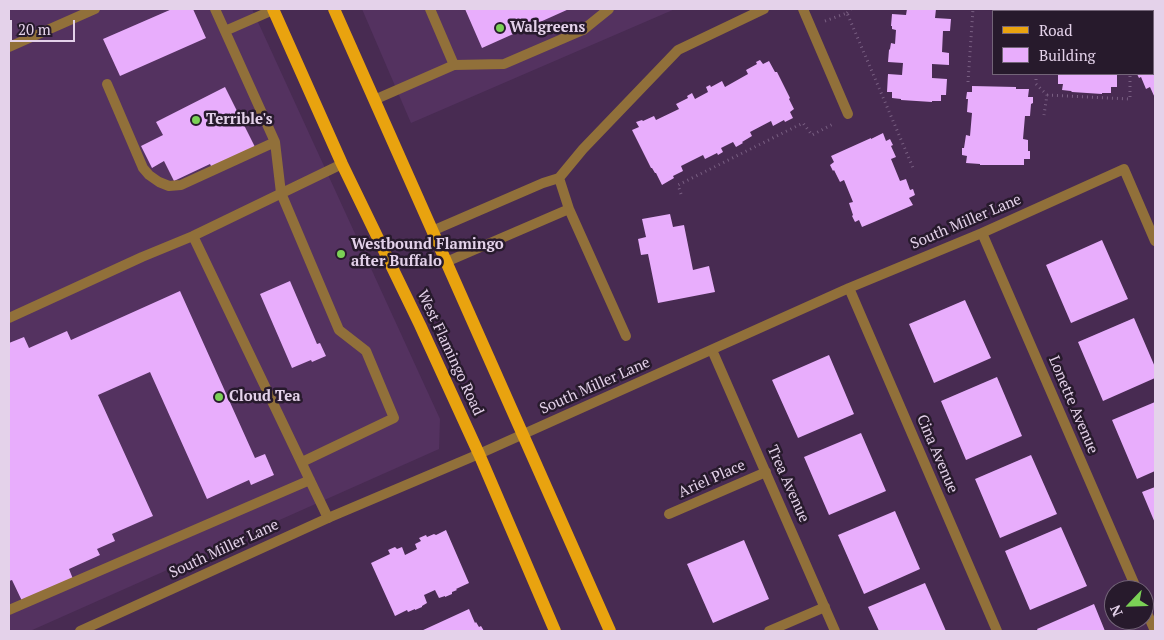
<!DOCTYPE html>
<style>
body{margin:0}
#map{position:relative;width:1164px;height:640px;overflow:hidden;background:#482b52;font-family:"PT Serif",serif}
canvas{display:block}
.frame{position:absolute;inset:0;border:10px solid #e4d2ea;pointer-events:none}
.legend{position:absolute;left:992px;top:10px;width:162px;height:65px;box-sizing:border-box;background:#271a2c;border:1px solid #736478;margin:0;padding:6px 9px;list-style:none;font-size:15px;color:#e4d2ea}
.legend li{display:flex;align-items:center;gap:10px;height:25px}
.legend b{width:25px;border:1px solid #736478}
.north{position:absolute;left:1104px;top:580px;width:50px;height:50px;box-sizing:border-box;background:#271a2c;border:1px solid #736478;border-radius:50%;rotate:246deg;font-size:14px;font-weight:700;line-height:20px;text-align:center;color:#e4d2ea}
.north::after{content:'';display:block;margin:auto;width:18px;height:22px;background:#7bd156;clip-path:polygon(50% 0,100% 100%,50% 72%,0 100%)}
.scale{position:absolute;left:10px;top:20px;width:65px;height:22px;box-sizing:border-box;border:2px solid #e4d2ea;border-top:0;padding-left:6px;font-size:15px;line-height:18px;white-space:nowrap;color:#e4d2ea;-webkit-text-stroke:4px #271a2c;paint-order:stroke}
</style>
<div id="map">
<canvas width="1164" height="640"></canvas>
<div class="frame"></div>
<ul class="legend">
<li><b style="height:6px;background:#e9a30f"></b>Road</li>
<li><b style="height:14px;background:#e8adfc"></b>Building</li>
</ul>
<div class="north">N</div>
<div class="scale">20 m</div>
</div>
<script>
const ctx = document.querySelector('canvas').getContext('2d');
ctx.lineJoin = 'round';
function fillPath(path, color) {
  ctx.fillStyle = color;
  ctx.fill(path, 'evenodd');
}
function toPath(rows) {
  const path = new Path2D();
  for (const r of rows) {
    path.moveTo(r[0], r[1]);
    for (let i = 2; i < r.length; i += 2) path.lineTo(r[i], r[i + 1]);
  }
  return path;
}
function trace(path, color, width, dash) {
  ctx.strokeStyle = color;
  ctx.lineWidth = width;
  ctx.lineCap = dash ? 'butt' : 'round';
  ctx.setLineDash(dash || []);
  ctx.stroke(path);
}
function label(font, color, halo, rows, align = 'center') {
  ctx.font = font + ' "PT Serif",serif';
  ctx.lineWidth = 5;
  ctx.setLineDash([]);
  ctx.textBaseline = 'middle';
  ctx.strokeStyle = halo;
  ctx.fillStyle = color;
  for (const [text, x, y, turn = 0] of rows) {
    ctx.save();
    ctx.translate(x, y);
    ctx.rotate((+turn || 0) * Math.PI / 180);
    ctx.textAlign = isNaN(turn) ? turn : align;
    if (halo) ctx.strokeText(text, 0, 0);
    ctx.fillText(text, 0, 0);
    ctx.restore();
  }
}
fillPath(toPath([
 [9,9,252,9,440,419,439,449,30,631,9,631],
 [362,9,675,9,411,123]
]), '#543260');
fillPath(toPath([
 [172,9,193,9,206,38,120,76,103,39],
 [465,9,569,9,482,48],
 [907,9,936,9,935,18,951,19,950,31,943,31,942,52,949,53,949,65,932,64,932,78,947,79,946,95,941,95,941,101,932,101,932,102,901,100,901,99,892,98,892,92,887,92,888,74,902,75,903,63,888,62,889,50,890,49,891,43,895,44,896,30,892,29,892,26,891,26,892,14,906,15],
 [1062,9,1106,9,1106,11,1061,11],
 [1155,54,1155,98,1150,87,1146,89,1141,77,1139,78,1137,74,1153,74,1153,55],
 [760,60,763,64,769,61,775,72,777,72,790,98,789,99,794,109,790,112,793,118,785,122,784,120,773,126,771,121,750,132,752,136,742,142,743,143,736,147,733,142,721,148,723,152,718,155,717,153,705,159,703,155,681,166,683,171,673,176,674,178,662,185,656,173,655,173,652,168,651,168,632,130,639,127,636,122,642,120,643,121,654,116,656,120,679,109,676,104,688,98,687,96,692,93,695,99,708,92,706,87,710,85,711,87,722,81,725,87,748,74,746,70,757,64,756,62],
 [1058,74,1117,74,1117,87,1111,87,1111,93,1102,93,1102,94,1072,92,1071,91,1062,90,1063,84,1058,84],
 [972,86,1016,87,1016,89,1029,89,1028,97,1033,97,1033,103,1031,104,1030,116,1025,116,1023,139,1028,140,1028,151,1030,151,1030,159,1024,159,1024,165,980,165,980,164,966,163,967,156,962,155,962,148,964,148,966,135,970,136,972,113,967,112,968,99,966,99,967,92,972,92],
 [225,87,255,147,212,168,210,164,174,181,164,161,152,168,141,146,163,135,156,122],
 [883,133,886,141,890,139,893,145,891,146,896,157,891,159,900,181,906,179,910,190,913,189,915,195,909,198,913,205,874,222,862,227,859,220,855,222,852,216,853,215,849,203,853,202,844,180,840,182,834,170,833,171,830,165,834,162,831,156,871,138,871,139],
 [670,214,673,227,684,225,693,270,709,266,715,292,658,303,648,254,641,255,638,239,646,237,642,219],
 [1102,240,1128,299,1071,323,1046,265],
 [290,281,317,344,320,343,326,356,312,362,311,360,292,368,260,294],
 [180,291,255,458,265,454,274,475,251,485,249,480,207,499,150,372,98,395,153,516,112,534,115,541,97,549,100,555,69,569,73,579,22,601,12,580,9,581,9,343,24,337,29,348,67,331,71,340],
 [965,300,991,358,934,383,909,324],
 [1134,318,1155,367,1155,378,1103,401,1078,342],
 [829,355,854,414,798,438,772,380],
 [997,377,1022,436,966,460,941,401],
 [1155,402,1155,471,1137,479,1112,420],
 [861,433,886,491,829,515,804,457],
 [1031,455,1057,514,1000,538,975,479],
 [1155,487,1155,523,1142,492],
 [895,511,920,569,864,594,838,535],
 [1061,527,1087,586,1030,610,1005,551],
 [446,530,469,583,456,589,457,590,452,592,452,594,445,597,445,596,439,598,435,590,424,595,427,603,422,606,422,607,415,610,415,609,408,612,407,610,395,616,371,563,390,554,388,550,395,547,397,549,402,547,405,555,417,549,415,544,421,541,419,538,426,535,427,537,434,534,436,535],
 [744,540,769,599,713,623,687,564],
 [925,583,946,631,879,631,868,607],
 [1094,604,1105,631,1038,631,1037,629],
 [469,609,475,623,476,622,479,627,481,626,484,631,421,631]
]), '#e8adfc');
trace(toPath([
 [1040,11,1041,9],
 [1134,11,1135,9],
 [847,13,851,9],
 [825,21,847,13,914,170],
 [1153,48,1155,47],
 [1036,74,1036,84,1047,95,1044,115],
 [968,82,973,9],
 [1047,95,1130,99,1130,74],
 [681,194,678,185,803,123,812,135,835,123]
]), '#795f82', 3, [1, 4]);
trace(toPath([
 [215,9,275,142,281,193,339,330,366,351,394,418,302,462],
 [803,9,848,114],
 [1006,11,1006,9],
 [225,31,273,10],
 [9,47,95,9],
 [454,65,504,64,583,30,609,9],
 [107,84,143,168,149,175,159,182,169,186,181,185,275,142],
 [374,100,454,65,430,9],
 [559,178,569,209,626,336],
 [432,231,543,183,559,178,583,149,678,50,764,9],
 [193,236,328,518],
 [446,262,569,209],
 [9,318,142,257,193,236,342,164],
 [9,610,310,480]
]), '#91703a', 10);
trace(toPath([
 [982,233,1137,590],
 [849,288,997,631],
 [712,350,835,631],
 [669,514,766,472],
 [1144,606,1155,631],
 [80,631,328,518,479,454,849,288,982,233,1124,169,1155,241],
 [769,631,825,607]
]), '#91703a', 10);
trace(toPath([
 [273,9,342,164,420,325,479,454,555,631],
 [334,9,610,631]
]), '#e9a30f', 12);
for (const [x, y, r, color] of [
 [500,28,5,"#7bd156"],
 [196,120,5,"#7bd156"],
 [341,254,5,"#7bd156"],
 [219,397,5,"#7bd156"]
]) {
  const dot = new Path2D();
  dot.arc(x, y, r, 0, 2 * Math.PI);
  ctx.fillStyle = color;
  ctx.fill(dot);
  trace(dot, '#271a2c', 2);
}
label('bold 15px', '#e4d2ea', '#271a2c', [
 ["Walgreens",510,28],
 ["Terrible's",206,120],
 ["Westbound Flamingo",351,245],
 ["after Buffalo",351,262],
 ["Cloud Tea",229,397]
], 'left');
label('15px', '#e4d2ea', '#271a2c', [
 ["South Miller Lane",966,222,-23],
 ["West Flamingo Road",450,353,65],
 ["South Miller Lane",595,386,-24],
 ["Lonette Avenue",1073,405,67],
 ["Cina Avenue",937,454,67],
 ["Ariel Place",712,479,-24],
 ["Trea Avenue",788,484,66],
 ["South Miller Lane",224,549,-25]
]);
</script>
